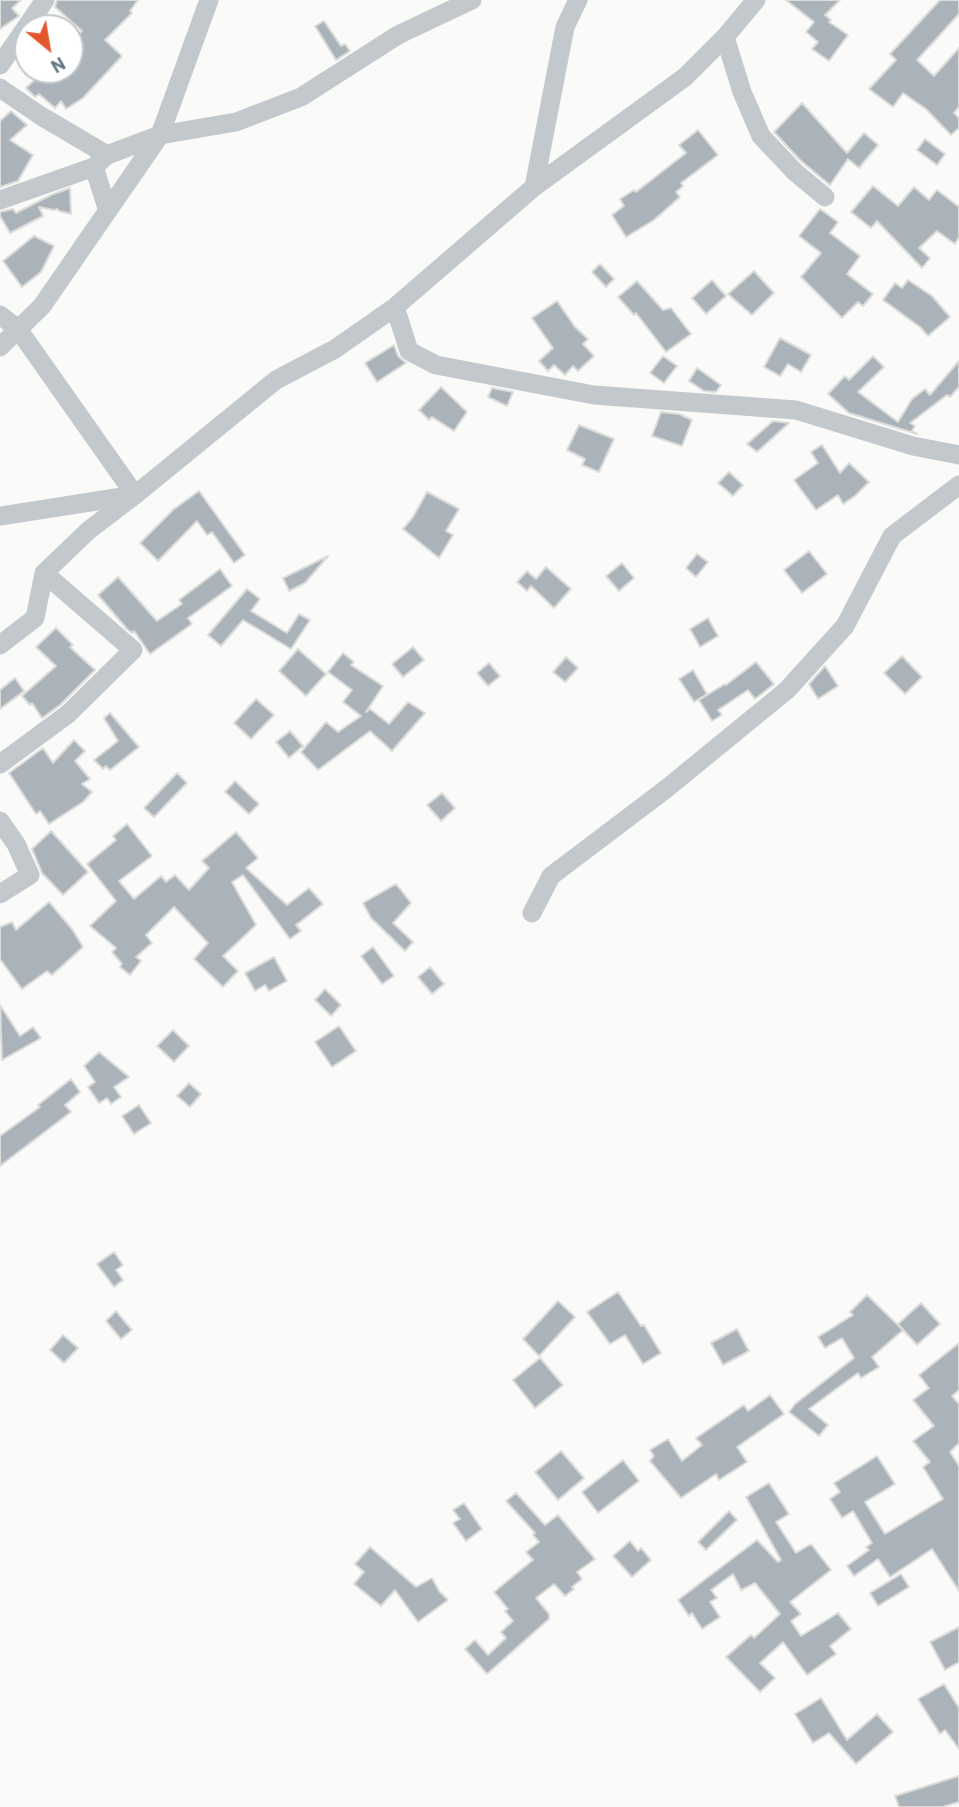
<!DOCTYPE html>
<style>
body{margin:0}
#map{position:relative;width:959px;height:1807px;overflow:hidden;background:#fafaf8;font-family:Barlow,sans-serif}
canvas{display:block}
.north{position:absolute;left:14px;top:14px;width:70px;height:70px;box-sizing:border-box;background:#fff;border:2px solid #c1c8cd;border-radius:50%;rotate:150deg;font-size:19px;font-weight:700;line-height:28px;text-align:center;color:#657683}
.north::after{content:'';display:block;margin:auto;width:24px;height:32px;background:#e4572e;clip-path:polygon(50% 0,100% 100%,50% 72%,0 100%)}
</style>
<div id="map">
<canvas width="959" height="1807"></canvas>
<div class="north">N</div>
</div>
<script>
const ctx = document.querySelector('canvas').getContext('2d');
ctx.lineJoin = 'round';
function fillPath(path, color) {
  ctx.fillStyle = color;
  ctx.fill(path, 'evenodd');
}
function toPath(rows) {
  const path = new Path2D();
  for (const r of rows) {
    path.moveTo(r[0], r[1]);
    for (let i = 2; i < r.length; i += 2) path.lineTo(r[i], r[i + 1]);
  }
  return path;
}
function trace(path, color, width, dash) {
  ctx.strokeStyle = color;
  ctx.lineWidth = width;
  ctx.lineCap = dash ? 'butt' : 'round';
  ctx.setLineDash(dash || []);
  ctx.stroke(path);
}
const building = toPath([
 [0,0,21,0,12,8,19,16,0,29,0,0],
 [57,0,138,0,130,11,132,13,105,40,122,56,83,98,66,109,61,101,55,108,39,94,35,97,26,88,45,70,70,70,70,41,82,31,55,7,57,0],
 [786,0,840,0,825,15,831,20,829,22,848,35,829,61,812,49,818,42,806,32,814,22,786,0],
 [940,0,959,0,959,14,917,60,934,76,959,48,959,107,954,113,959,118,959,128,951,135,926,109,903,93,893,107,869,89,896,60,890,54,940,0],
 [324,21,341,46,345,44,350,51,336,60,315,26,324,21],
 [802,103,847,153,864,133,878,145,859,168,848,159,830,185,800,160,774,132,802,103],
 [11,111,27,125,10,140,33,155,18,181,0,187,0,121,11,111],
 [698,130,718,155,681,183,683,186,676,192,680,197,654,220,626,237,612,215,624,206,620,199,634,190,636,192,686,153,679,145,698,130],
 [925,139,945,154,937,165,917,150,925,139],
 [873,186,898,206,914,187,929,200,937,190,959,207,959,237,955,244,937,231,919,248,930,258,922,268,877,221,871,228,851,212,873,186],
 [70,188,71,214,59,211,57,209,54,210,39,207,43,216,10,233,0,216,0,212,13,209,16,213,51,195,70,188],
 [820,209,838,222,830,233,860,256,847,274,873,294,863,306,858,302,842,318,801,277,821,253,799,236,820,209],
 [34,236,54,246,41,272,22,287,3,261,34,236],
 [600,264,614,279,606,287,592,272,600,264],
 [754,271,774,293,752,315,728,294,754,271],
 [712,280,726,296,706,314,692,298,712,280],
 [908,280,932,296,950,317,928,336,920,327,883,300,895,283,902,288,908,280],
 [637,281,663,310,671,308,691,334,666,352,636,313,634,315,618,297,637,281],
 [557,301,575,327,588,339,583,344,594,356,578,371,573,366,565,375,554,365,548,371,539,361,553,348,532,318,557,301],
 [780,338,811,355,801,372,788,364,780,376,764,367,780,338],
 [394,345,398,356,406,363,377,382,365,363,394,345],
 [663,356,677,366,664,383,650,373,663,356],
 [873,356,884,367,858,392,898,422,912,399,925,389,930,395,959,361,959,387,950,397,947,395,910,423,915,426,912,431,917,434,849,413,828,394,845,376,849,380,873,356],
 [697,368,721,385,716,392,704,391,689,381,697,368],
 [441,387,467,412,454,431,432,417,429,420,419,410,441,387],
 [492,388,513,392,507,406,488,397,492,388],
 [661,412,679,414,692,420,682,446,652,436,661,412],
 [773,421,789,423,757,452,747,444,773,421],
 [579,425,614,439,599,472,582,465,585,459,567,450,579,425],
 [822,445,840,473,849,463,869,482,855,496,843,504,838,495,816,510,794,480,818,463,811,452,822,445],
 [729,472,743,485,733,496,718,483,729,472],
 [199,491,245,555,234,563,212,532,207,535,197,521,158,561,140,543,174,509,199,491],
 [427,492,459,509,446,531,453,535,439,558,403,529,413,517,427,492],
 [809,551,827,574,802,593,784,570,809,551],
 [697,554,708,562,696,577,686,568,697,554],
 [328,556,305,583,289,591,283,578,328,556],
 [622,563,634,578,619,591,606,576,622,563],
 [546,567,571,589,554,608,531,586,527,591,517,582,527,571,536,579,546,567],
 [220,569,232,586,188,618,192,624,150,654,134,631,132,633,127,629,98,595,118,577,157,621,182,604,179,600,220,569],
 [247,589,260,599,251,611,287,633,299,614,310,620,291,649,243,620,221,646,208,635,247,589],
 [708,618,718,636,700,647,690,629,708,618],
 [56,628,73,645,70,647,95,670,60,705,42,718,32,703,30,705,22,696,56,666,36,647,56,628],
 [413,647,424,660,403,677,392,664,413,647],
 [298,649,326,674,306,696,279,671,298,649],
 [343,653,354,662,351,665,383,686,366,712,370,709,389,724,408,702,425,713,392,751,370,731,318,770,301,752,326,722,338,732,361,716,343,702,352,690,328,672,343,653],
 [902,656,922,677,905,694,884,673,902,656],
 [566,657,578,668,565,682,553,672,566,657],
 [756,662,774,684,755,699,748,690,718,710,722,715,712,721,699,700,725,684,726,685,756,662],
 [489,663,500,676,488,686,477,673,489,663],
 [825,666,838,686,818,699,809,684,825,666],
 [693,670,707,694,694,702,679,679,693,670],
 [15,678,24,691,0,709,0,690,15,678],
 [256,699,274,715,251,739,234,723,256,699],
 [110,713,139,747,110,770,106,766,103,769,94,760,118,741,104,718,110,713],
 [290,731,303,746,289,758,276,742,290,731],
 [74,740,85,751,75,761,90,779,82,784,92,792,83,802,49,824,40,811,36,814,9,773,43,748,53,763,74,740],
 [177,773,187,783,154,817,144,808,177,773],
 [235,781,259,804,249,814,225,792,235,781],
 [442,793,455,808,441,821,427,805,442,793],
 [127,824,152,856,119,881,134,899,161,876,166,882,175,875,189,890,209,868,202,861,236,832,258,858,246,868,287,905,309,888,323,904,296,925,301,931,290,939,243,875,232,882,256,925,223,956,238,971,223,987,194,959,208,943,174,907,146,935,152,943,136,957,141,961,130,975,120,967,122,964,112,952,116,948,90,926,116,901,87,864,116,840,113,836,127,824],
 [51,831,88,872,63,895,42,873,32,849,51,831],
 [396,884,411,903,393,923,413,942,405,951,371,918,363,903,396,884],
 [49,902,72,929,83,947,52,975,47,971,22,989,0,959,0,927,12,922,16,930,49,902],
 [373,947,394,976,382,984,361,956,373,947],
 [274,957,287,981,269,991,265,985,255,991,245,973,274,957],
 [430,967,444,984,432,994,418,977,430,967],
 [325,989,341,1005,331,1016,315,1000,325,989],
 [0,1005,20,1036,33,1027,41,1038,2,1060,0,1005],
 [339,1026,356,1051,332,1067,315,1042,339,1026],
 [173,1030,189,1046,174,1062,157,1046,173,1030],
 [99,1052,129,1077,114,1087,121,1097,111,1104,107,1098,99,1103,88,1087,95,1082,84,1066,99,1052],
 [71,1079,80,1092,65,1105,71,1112,0,1166,0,1136,40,1107,38,1105,71,1079],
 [189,1083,201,1094,190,1107,177,1096,189,1083],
 [139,1105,151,1123,134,1134,122,1116,139,1105],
 [114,1252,123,1265,116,1270,123,1280,114,1287,97,1264,114,1252],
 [618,1292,641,1326,644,1325,661,1353,643,1364,625,1335,610,1344,587,1312,618,1292],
 [867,1295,903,1330,872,1357,879,1367,861,1378,858,1373,809,1409,828,1425,819,1436,789,1412,795,1404,854,1358,842,1338,825,1348,818,1337,853,1315,850,1312,867,1295],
 [558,1301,575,1317,539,1356,523,1339,558,1301],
 [921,1303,940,1324,917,1345,898,1324,921,1303],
 [116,1311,132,1330,121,1339,106,1321,116,1311],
 [737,1329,749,1351,723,1365,711,1343,737,1329],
 [63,1335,78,1348,64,1363,50,1350,63,1335],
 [959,1343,959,1390,952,1396,959,1404,959,1443,950,1452,959,1466,959,1591,932,1549,890,1577,878,1559,854,1576,847,1566,869,1550,866,1547,872,1543,853,1511,842,1518,830,1499,840,1492,834,1483,877,1456,895,1484,865,1502,885,1534,943,1499,923,1467,930,1462,913,1441,934,1426,913,1400,929,1388,919,1375,959,1343],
 [540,1358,563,1385,535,1408,513,1380,540,1358],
 [770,1395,784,1414,737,1447,747,1462,719,1480,716,1474,681,1498,650,1461,654,1456,650,1450,668,1439,682,1461,702,1445,696,1438,744,1405,748,1411,770,1395],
 [561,1451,584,1478,558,1500,535,1472,561,1451],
 [623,1460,639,1481,598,1513,582,1492,623,1460],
 [769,1483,789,1514,776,1522,796,1553,811,1544,831,1570,790,1602,801,1614,791,1621,801,1636,838,1613,851,1629,830,1646,836,1654,807,1675,783,1642,760,1663,775,1678,760,1692,726,1657,751,1635,754,1638,780,1614,755,1583,741,1590,733,1574,711,1590,717,1598,710,1602,720,1617,702,1629,692,1613,689,1616,678,1600,757,1540,778,1562,781,1560,746,1497,769,1483],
 [516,1493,545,1525,558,1515,595,1559,577,1572,582,1579,572,1587,574,1589,565,1596,554,1584,536,1598,549,1614,549,1619,487,1674,465,1649,475,1640,488,1655,506,1638,501,1632,513,1621,505,1611,508,1609,494,1592,533,1560,526,1552,539,1542,533,1535,535,1533,506,1501,516,1493],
 [464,1503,482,1529,466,1541,453,1523,460,1519,453,1510,464,1503],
 [729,1511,737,1520,706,1550,698,1542,729,1511],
 [630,1541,638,1551,641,1548,651,1560,632,1577,613,1556,630,1541],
 [370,1547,416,1587,432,1578,439,1591,448,1600,418,1622,395,1590,381,1606,354,1584,364,1572,355,1564,370,1547],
 [901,1574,909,1587,878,1606,870,1593,901,1574],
 [959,1627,959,1662,945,1670,930,1642,959,1627],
 [944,1684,959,1708,959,1749,945,1730,940,1734,918,1699,944,1684],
 [821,1698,847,1740,877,1714,893,1732,856,1764,829,1733,813,1743,795,1714,821,1698],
 [959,1776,959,1802,942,1807,899,1807,895,1796,959,1776]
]);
fillPath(building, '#aab3b9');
trace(building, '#dcdcda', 2);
trace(toPath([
 [725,37,742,92,761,136,795,172,825,197],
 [0,65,45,0],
 [0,88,41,116,107,155],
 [94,167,108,211],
 [534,187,565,27,578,0],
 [0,200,94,167,107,155,160,135,236,122,301,97,398,35,472,0],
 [395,307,409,351,436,365,594,395,796,410,913,446,959,455],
 [0,315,18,329,135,495,89,530,44,573,133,650,68,714,0,764],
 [0,347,42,306,160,135,209,0],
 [0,516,135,495,276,380,335,349,395,307,534,187,685,77,725,37,756,0],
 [0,645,35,618,44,573],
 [0,821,16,844,30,875,0,894],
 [532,913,551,876,666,789,787,690,845,626,892,536,959,485]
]), '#c3c8cc', 19);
</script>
